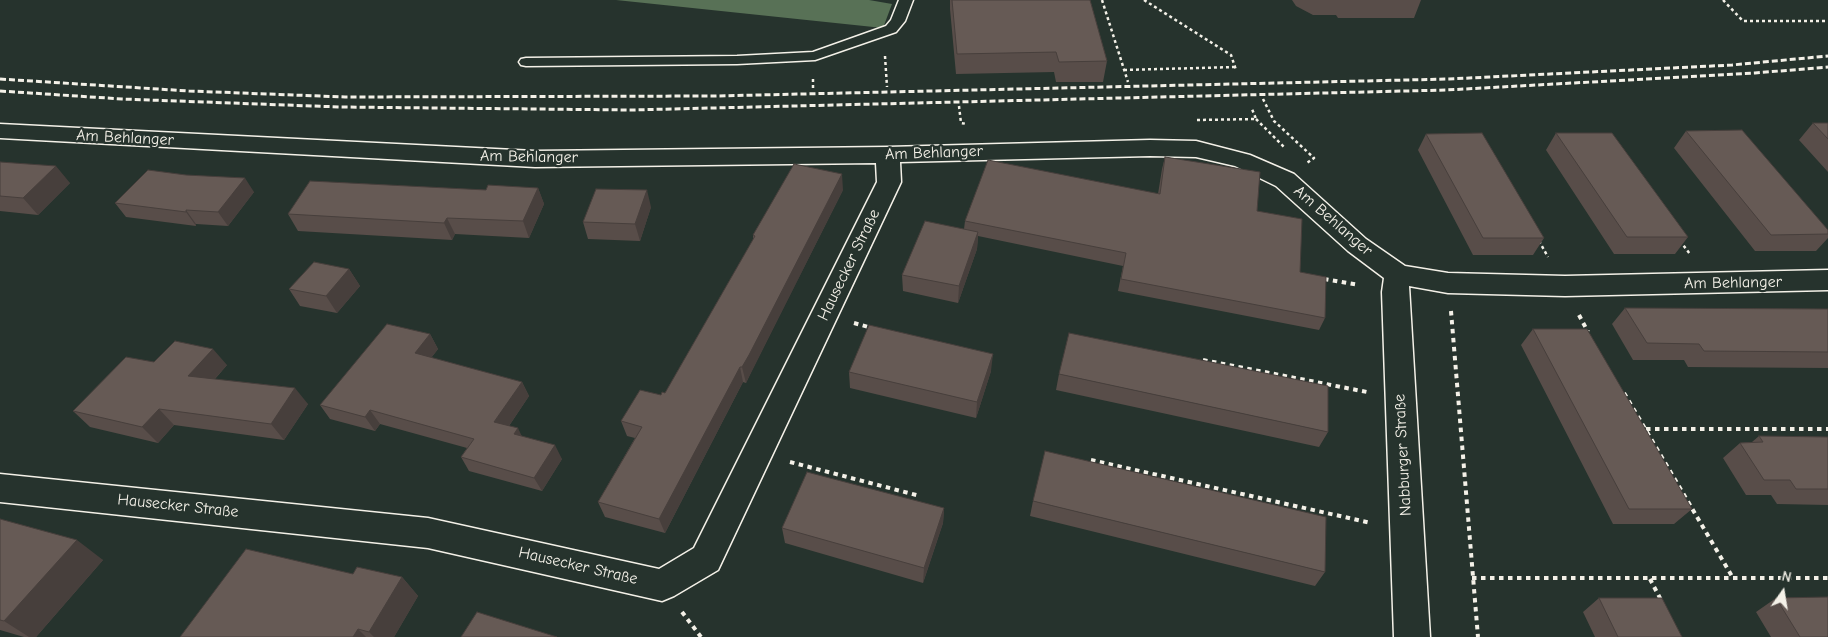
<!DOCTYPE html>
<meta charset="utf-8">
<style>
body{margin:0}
#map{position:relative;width:1828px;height:637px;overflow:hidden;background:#26332d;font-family:"Comic Neue",sans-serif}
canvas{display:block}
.north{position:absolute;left:1758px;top:567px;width:50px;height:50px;-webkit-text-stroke:4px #26332d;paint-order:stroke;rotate:13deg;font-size:14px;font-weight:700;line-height:20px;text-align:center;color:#f4f1e8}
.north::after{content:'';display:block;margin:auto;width:18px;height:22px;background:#f4f1e8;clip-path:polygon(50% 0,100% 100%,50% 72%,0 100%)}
</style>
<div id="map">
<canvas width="1828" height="637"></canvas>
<div class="north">N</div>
</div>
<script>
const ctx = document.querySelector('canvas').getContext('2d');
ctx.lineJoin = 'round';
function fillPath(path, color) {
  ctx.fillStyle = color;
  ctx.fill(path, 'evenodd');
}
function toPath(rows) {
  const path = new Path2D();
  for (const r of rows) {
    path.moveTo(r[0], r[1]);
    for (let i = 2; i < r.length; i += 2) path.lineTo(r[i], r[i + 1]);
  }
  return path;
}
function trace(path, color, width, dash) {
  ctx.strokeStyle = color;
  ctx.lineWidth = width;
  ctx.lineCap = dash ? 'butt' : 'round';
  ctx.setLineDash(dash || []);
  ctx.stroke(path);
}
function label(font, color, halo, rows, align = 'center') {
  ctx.font = font + ' "Comic Neue",sans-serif';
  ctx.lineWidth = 4.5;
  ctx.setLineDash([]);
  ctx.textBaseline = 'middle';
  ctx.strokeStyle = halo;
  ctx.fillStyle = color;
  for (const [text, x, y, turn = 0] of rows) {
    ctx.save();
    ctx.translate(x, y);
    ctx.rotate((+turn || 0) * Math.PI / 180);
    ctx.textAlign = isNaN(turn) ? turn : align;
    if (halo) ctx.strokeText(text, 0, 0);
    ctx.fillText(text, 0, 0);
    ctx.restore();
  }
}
fillPath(toPath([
 [616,0,869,0,892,4,883,28]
]), '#587156');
const lane = toPath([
 [899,0,913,0,905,21,896,32,815,60,737,64,526,66,521,65,519,62,521,59,526,58,737,56,813,52,886,26,891,20,899,0]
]);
const street = toPath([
 [0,124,535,151,888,147,1150,140,1196,141,1250,155,1294,174,1366,239,1405,266,1448,273,1565,276,1828,270,1828,290,1565,296,1448,293,1409,286,1430,637,1394,637,1382,292,1384,278,1348,251,1276,186,1235,166,1196,157,1150,156,900,162,901,182,718,570,674,596,662,601,428,548,0,502,0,474,428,518,659,569,694,548,877,182,876,163,535,167,0,138,0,124]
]);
trace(lane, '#f4f1e8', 3);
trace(street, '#f4f1e8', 3);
trace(toPath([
 [1102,0,1128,82],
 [1144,0,1231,55,1236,70],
 [1723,0,1743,21,1828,21],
 [885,56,887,87],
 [1124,70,1235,67],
 [813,79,813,89],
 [1263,99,1274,121,1314,158,1307,163],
 [959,106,961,123,967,124],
 [1256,119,1285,148],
 [1197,120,1256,119,1252,109],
 [1539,241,1548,257],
 [1680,241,1690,254]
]), '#f4f1e8', 2.5, [3, 3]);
trace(toPath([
 [1324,279,1359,285],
 [1451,311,1478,637],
 [1579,315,1588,332],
 [854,323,872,328],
 [1203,360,1367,392],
 [1624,393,1733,578],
 [1646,429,1828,429],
 [1091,460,1371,523],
 [790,462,920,496],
 [1472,578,1828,578],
 [1650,579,1661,600],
 [682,612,701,637]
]), '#f4f1e8', 4, [4.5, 4.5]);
fillPath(lane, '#26332d');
fillPath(street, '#26332d');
trace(toPath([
 [0,79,189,91,345,97,715,96,1449,79,1732,65,1828,56],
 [0,91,122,99,340,107,631,110,1446,90,1755,73,1828,67]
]), '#f4f1e8', 3, [6, 3]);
fillPath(toPath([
 [950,0,1090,0,1107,61,1103,82,1056,82,1054,72,956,74,950,9],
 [1292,0,1421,0,1414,18,1338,18,1336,15,1313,15,1296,6],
 [1813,123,1828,123,1828,172,1799,140],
 [1686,131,1828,230,1828,238,1816,251,1755,251,1674,148],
 [1556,133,1688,237,1675,254,1614,254,1546,150],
 [1426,134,1544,238,1533,255,1473,255,1418,150],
 [1165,157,1257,211,1300,272,1325,318,1319,330,1118,291,1123,266,978,236,977,249,958,303,903,291,902,275,964,229,965,221,1158,194,1162,169],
 [0,162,70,183,38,215,0,211],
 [538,188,544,204,529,238,455,234,452,240,298,231,288,214,486,190],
 [843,190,752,370,746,383,743,382,665,533,605,517,598,502,635,438,627,436,621,421,661,395,665,393,753,240,753,235],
 [254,192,228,226,196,224,196,226,126,217,115,203],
 [651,207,640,241,588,239,583,222],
 [349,269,360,286,337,313,300,306,289,289],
 [1625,308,1828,309,1828,368,1688,367,1684,360,1633,360,1612,324],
 [1533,329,1692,509,1674,524,1613,524,1521,345],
 [430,334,438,349,431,358,522,382,529,396,509,426,522,436,562,459,542,491,469,471,461,457,467,448,380,424,375,431,330,419,320,405],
 [154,362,227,365,215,379,308,404,284,440,174,425,158,443,90,427,73,411],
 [991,371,976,418,850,388,849,372],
 [1059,374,1328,432,1319,447,1056,390],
 [1759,436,1828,437,1828,505,1777,504,1771,495,1746,495,1723,458,1740,443,1752,442],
 [1033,501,1325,572,1315,586,1217,562,1030,516],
 [944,508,943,523,923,583,785,543,782,528],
 [0,519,103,560,36,637,24,637,0,630],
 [402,577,418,596,394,637,180,637],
 [1599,598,1682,637,1595,637,1583,612],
 [1776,598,1828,637,1771,637,1756,612]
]), '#584d49');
fillPath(toPath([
 [56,166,70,183,38,215,23,198],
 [842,174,843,190,746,383,742,367],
 [245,178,254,192,228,226,218,212],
 [538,188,544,204,529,238,523,221],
 [647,190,651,207,640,241,635,224],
 [186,210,196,224,196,226,186,212],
 [447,218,455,234,452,240,444,223],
 [978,232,977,249,958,303,959,286],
 [349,269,360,286,337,313,326,296],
 [430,334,438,349,423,368,415,353],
 [213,349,227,365,203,392,188,376],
 [993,354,991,371,976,418,977,402],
 [740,367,743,382,665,533,659,519],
 [522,382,529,396,502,436,494,422],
 [295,388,308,404,284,440,271,424],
 [159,409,174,425,158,443,142,427],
 [370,410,380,424,375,431,365,417],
 [518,428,525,443,514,434],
 [555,445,562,459,542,491,534,478],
 [944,508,943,523,923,583,924,568],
 [77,540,103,560,36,637,29,637,4,621],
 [402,577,418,596,394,637,374,637,369,632],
 [358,629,366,637,353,637]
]), '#473f3c');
const building = toPath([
 [952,0,1090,0,1107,61,1059,62,1056,52,957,54,952,0],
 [1813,123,1828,123,1828,139,1813,123],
 [1742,130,1828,230,1828,234,1771,235,1686,131,1742,130],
 [1482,133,1544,238,1483,238,1426,134,1482,133],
 [1556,133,1612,133,1688,237,1627,237,1556,133],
 [1165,157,1260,172,1257,211,1302,219,1300,272,1326,277,1325,318,1121,279,1126,253,965,221,988,160,1160,194,1165,157],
 [0,162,56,166,23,198,0,196,0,162],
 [794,164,842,174,749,355,742,367,740,367,659,519,598,502,642,427,621,421,640,390,661,395,662,392,665,393,755,236,753,235,794,164],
 [148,170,186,175,245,178,218,212,186,210,186,212,115,203,148,170],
 [310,181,486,190,488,185,538,188,523,221,447,218,444,223,288,214,310,181],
 [596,189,647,190,635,224,583,222,596,189],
 [925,221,978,232,959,286,902,275,925,221],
 [314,262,349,269,326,296,289,289,314,262],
 [1625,308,1828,309,1828,352,1704,351,1699,344,1647,343,1625,308],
 [387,324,430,334,415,353,522,382,494,422,518,428,514,434,555,445,534,478,461,457,474,439,370,410,365,417,320,405,387,324],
 [869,325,993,354,977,402,849,372,869,325],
 [1533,329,1587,329,1692,509,1629,509,1533,329],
 [1069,333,1328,386,1328,432,1059,374,1069,333],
 [175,341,213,349,188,376,295,388,271,424,159,409,142,427,73,411,126,357,154,362,175,341],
 [1759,436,1828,437,1828,489,1796,489,1790,480,1764,480,1740,443,1763,442,1759,436],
 [1045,451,1326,517,1325,572,1033,501,1045,451],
 [807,472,944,508,924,568,782,528,807,472],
 [0,519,77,540,4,621,0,620,0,519],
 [246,549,353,574,357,567,402,577,369,632,358,629,353,637,180,637,246,549],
 [1828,597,1828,637,1800,637,1776,598,1828,597],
 [1599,598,1662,598,1682,637,1618,637,1599,598],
 [477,612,557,637,461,637,477,612]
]);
fillPath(building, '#665a55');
trace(building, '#473f3c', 1);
label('16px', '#f4f1e8', '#26332d', [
 ["Am Behlanger",125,138,3],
 ["Am Behlanger",934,153,-2],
 ["Am Behlanger",529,157,1],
 ["Am Behlanger",1333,221,41],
 ["Hausecker Straße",849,265,-64],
 ["Am Behlanger",1733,283,-1],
 ["Nabburger Straße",1403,455,-93],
 ["Hausecker Straße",178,506,6],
 ["Hausecker Straße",578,566,13]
]);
</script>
